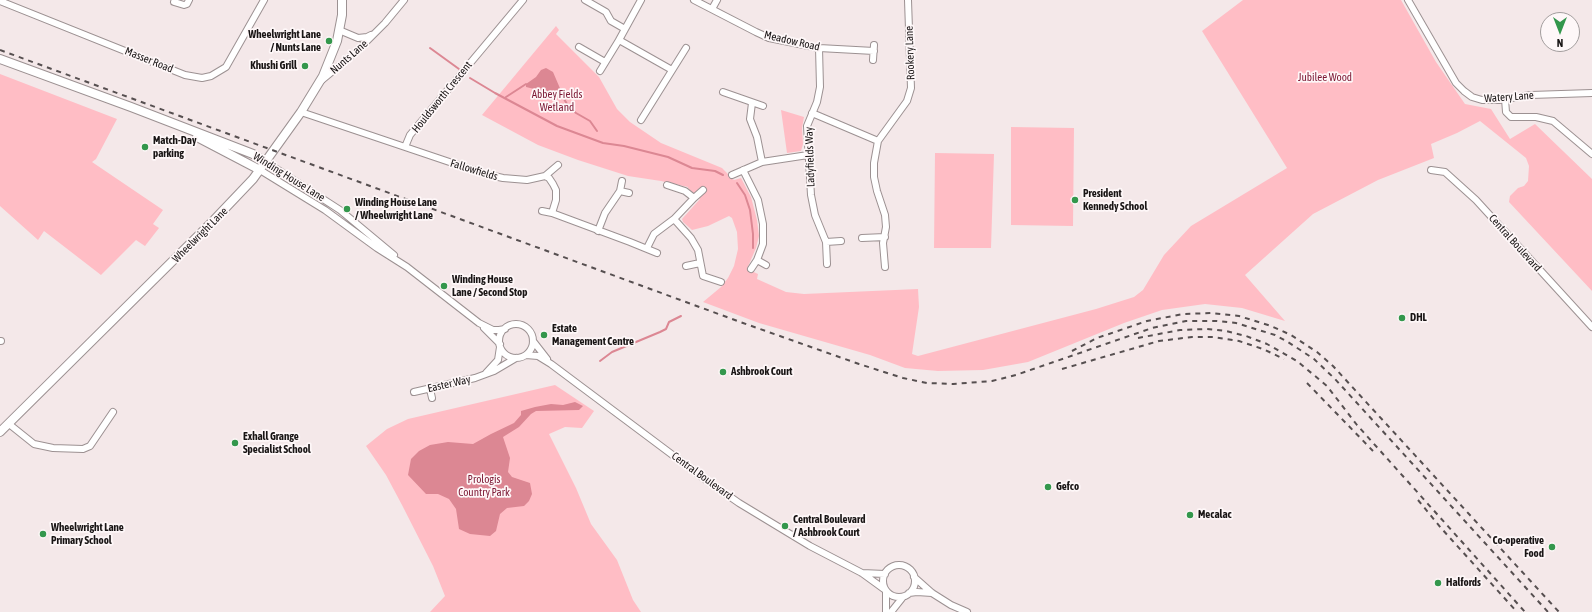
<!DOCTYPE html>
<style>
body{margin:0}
#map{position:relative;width:1592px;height:612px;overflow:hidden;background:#f4e8e9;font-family:"Asap Condensed",sans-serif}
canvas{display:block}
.north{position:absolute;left:1540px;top:12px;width:40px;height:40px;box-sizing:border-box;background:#fef7f8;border:1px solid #a29d9d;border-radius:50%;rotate:180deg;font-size:11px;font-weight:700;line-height:16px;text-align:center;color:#191515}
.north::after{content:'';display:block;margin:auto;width:14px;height:18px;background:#33974c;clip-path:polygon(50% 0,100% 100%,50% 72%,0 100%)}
</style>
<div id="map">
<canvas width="1592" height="612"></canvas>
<div class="north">N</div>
</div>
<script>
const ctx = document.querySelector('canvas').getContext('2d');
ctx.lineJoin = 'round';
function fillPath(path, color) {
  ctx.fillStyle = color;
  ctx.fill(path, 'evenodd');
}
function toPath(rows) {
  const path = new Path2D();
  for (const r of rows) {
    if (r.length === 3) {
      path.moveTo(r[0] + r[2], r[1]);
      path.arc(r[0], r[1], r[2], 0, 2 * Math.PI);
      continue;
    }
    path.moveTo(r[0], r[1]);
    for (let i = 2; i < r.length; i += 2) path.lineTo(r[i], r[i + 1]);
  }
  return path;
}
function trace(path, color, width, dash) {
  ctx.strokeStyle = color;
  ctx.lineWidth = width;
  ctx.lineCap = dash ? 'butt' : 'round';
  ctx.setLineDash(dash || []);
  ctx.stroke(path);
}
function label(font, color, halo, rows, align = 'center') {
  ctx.font = font + ' "Asap Condensed",sans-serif';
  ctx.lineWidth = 3.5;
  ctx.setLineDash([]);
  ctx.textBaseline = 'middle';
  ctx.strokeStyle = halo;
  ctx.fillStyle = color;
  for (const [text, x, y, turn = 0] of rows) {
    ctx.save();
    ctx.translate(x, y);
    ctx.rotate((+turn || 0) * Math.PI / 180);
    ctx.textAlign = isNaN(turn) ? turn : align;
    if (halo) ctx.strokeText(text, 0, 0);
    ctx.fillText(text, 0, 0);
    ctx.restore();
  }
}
fillPath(toPath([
 [1243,0,1401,0,1436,62,1465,104,1491,109,1510,139,1535,124,1592,179,1592,291,1509,202,1510,196,1518,188,1524,186,1528,181,1529,166,1526,158,1480,121,1457,133,1431,144,1434,158,1378,180,1313,214,1245,275,1285,321,1242,308,1205,304,1162,310,1124,323,1028,362,983,370,938,371,905,368,870,355,759,323,703,302,721,287,728,278,734,266,738,249,737,232,732,218,729,216,708,226,692,230,683,222,682,219,700,199,688,188,688,187,661,181,628,176,578,160,538,145,482,115,556,26,559,30,556,34,599,77,617,109,630,122,661,143,722,168,734,180,741,178,751,197,757,220,759,236,756,248,747,269,758,274,757,279,786,292,804,294,918,289,919,307,912,354,918,356,1096,309,1134,297,1143,290,1164,255,1191,226,1287,168,1202,31],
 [0,74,117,119,96,159,92,162,163,210,153,224,159,228,145,246,136,240,101,275,44,231,38,240,0,206],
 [781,110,804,117,802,128,803,144,801,151,787,153],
 [1011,127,1074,128,1073,226,1011,225],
 [935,153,994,154,991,248,934,248],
 [555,385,594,411,582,428,565,427,549,434,576,488,591,524,617,560,633,600,641,612,430,612,445,596,433,566,402,505,386,475,366,446,387,429,408,419]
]), '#ffbdc5');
fillPath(toPath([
 [546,68,553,72,562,93,563,96,561,97,555,94,526,87,526,84,536,77,541,70],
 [575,402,583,406,579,410,536,411,531,414,519,427,503,437,510,458,508,472,512,477,530,483,532,494,529,501,524,506,507,508,500,514,496,531,490,536,470,534,459,529,456,509,449,499,438,494,426,494,408,475,411,459,419,451,430,445,448,442,473,444,491,434,514,423,521,415,521,411,535,407,551,404,563,405]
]), '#dc8793');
trace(toPath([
 [430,48,459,69],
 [470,78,495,93,557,126,603,143,624,146,668,157,692,168,715,171,723,175],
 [562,96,569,107,576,113,590,121,597,131],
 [506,97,526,84],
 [737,183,745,195,750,210,753,234,753,248],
 [600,361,612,352,660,332,666,329,669,322,681,316]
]), '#dc8793', 2);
const minor = toPath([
 [585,0,606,12,611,21,625,29],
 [641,0,619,40,672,70],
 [694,0,756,32,769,38,819,48,874,51],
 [1408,0,1456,83,1464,91,1472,97,1482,100,1499,100,1531,95,1592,93],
 [0,1,185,75,202,78,211,76,226,67,264,0],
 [174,2,184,5,187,4,189,0],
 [712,9,717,0],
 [339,30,358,38,367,37,371,35],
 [579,47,605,62],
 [819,48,820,87,817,102,807,126,811,195,815,215,826,242,841,241],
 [873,60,874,45],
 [600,71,619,40],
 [322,80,357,51,385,23,404,0],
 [723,92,763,106],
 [1505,99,1506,112,1511,117,1536,117,1553,121,1592,154],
 [752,103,750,119,757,137,762,162],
 [301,112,405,147,410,135,523,0],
 [812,113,878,141],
 [641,120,686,48],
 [405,147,485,174,503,178,527,180,545,176,549,178,553,184,556,190,556,200,552,213],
 [266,162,340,210,394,255],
 [260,170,325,210,377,248,407,267,479,323,493,330,499,330,505,329],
 [743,170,758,200,763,224,763,244,757,260,751,269],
 [1431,170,1445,172,1476,200,1592,327],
 [732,175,762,162,808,155],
 [545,176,558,165],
 [620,191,629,193],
 [694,198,703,190],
 [542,211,552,213,630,242,657,253],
 [674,219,691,238,698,250,703,276,721,282],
 [598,231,605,213,620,191,622,181],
 [862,238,885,237],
 [826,242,827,264],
 [647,248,654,234,674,219,694,198,685,191,667,185],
 [757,260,766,265],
 [686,266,700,263],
 [885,267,883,243,886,227,885,215,877,191,874,177,874,163,878,141,907,101,911,88,908,0],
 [516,341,17],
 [484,328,500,344],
 [0,341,1,341],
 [533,341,547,359],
 [526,355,538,356,551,364,706,480,739,503,810,546,862,573,884,589],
 [486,373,498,360,500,347],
 [430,389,432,398],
 [414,392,475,378,494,371,516,358],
 [9,424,34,444,53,448,83,449,90,446,113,412],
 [899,581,16],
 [862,573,885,574],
 [914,577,932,593,951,605,967,612],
 [909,593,917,592,932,593],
 [886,612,886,591],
 [891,612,903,597]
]);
const tertiary = toPath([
 [0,59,131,107,253,154,266,162],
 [197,137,260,170],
 [0,432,214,220,253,179,301,112,323,76,337,41,342,15,342,0]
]);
trace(minor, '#9c9192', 8);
trace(tertiary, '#9c9192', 10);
trace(minor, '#fff', 6);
trace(tertiary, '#fff', 8);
trace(toPath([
 [0,50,743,323,859,364,903,378,927,383,953,384,992,381,1016,375,1152,328,1186,321,1217,321,1236,323,1275,335,1288,342,1314,359,1335,379,1548,612],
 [1138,338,1180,330,1207,329,1226,331,1246,336,1267,344,1297,361,1327,386,1357,425,1525,612],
 [1072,351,1097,338,1147,321,1183,314,1211,313,1239,316,1271,326,1291,335,1317,352,1333,366,1559,612],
 [1062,369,1159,341,1192,337,1213,337,1239,341,1263,349,1284,359],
 [1307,383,1373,451],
 [1418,500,1441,528,1517,612]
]), '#564f50', 2, [5, 5]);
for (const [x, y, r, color] of [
 [329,41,4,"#33974c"],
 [305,66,4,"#33974c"],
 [145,147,4,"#33974c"],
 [1075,200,4,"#33974c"],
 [347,209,4,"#33974c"],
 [444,286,4,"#33974c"],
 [1402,318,4,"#33974c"],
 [544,335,4,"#33974c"],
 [723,372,4,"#33974c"],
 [235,443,4,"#33974c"],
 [1048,487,4,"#33974c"],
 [1190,515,4,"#33974c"],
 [785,526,4,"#33974c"],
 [43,534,4,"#33974c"],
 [1552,547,4,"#33974c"],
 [1438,583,4,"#33974c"]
]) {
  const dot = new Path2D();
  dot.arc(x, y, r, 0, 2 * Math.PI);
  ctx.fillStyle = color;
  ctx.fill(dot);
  trace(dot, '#fef7f8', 1.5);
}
label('bold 11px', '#191515', '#fef7f8', [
 ["Wheelwright Lane",321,35,"right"],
 ["/ Nunts Lane",321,48,"right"],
 ["Khushi Grill",297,66,"right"],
 ["Match-Day",153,141],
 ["parking",153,154],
 ["President",1083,194],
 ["Kennedy School",1083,207],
 ["Winding House Lane",355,203],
 ["/ Wheelwright Lane",355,216],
 ["Winding House",452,280],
 ["Lane / Second Stop",452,293],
 ["DHL",1410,318],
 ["Estate",552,329],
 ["Management Centre",552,342],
 ["Ashbrook Court",731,372],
 ["Exhall Grange",243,437],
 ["Specialist School",243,450],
 ["Gefco",1056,487],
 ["Mecalac",1198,515],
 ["Central Boulevard",793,520],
 ["/ Ashbrook Court",793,533],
 ["Wheelwright Lane",51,528],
 ["Primary School",51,541],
 ["Co-operative",1544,541,"right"],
 ["Food",1544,554,"right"],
 ["Halfords",1446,583]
], 'left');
label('11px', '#191515', '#fef7f8', [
 ["Meadow Road",792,41,13],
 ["Rookery Lane",910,53,-92],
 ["Nunts Lane",349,57,-41],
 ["Masser Road",149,60,22],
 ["Houldsworth Crescent",442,97,-51],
 ["Watery Lane",1509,97,-4],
 ["Ladyfields Way",810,157,-92],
 ["Fallowfields",474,170,17],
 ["Winding House Lane",289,177,32],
 ["Wheelwright Lane",200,235,-45],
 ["Central Boulevard",1515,243,48],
 ["Easter Way",449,384,-13],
 ["Central Boulevard",702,476,36]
]);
label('11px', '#7c1733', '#fef7f8', [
 ["Jubilee Wood",1325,78],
 ["Abbey Fields",557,95],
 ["Wetland",557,108],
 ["Prologis",484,480],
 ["Country Park",484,493]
]);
</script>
